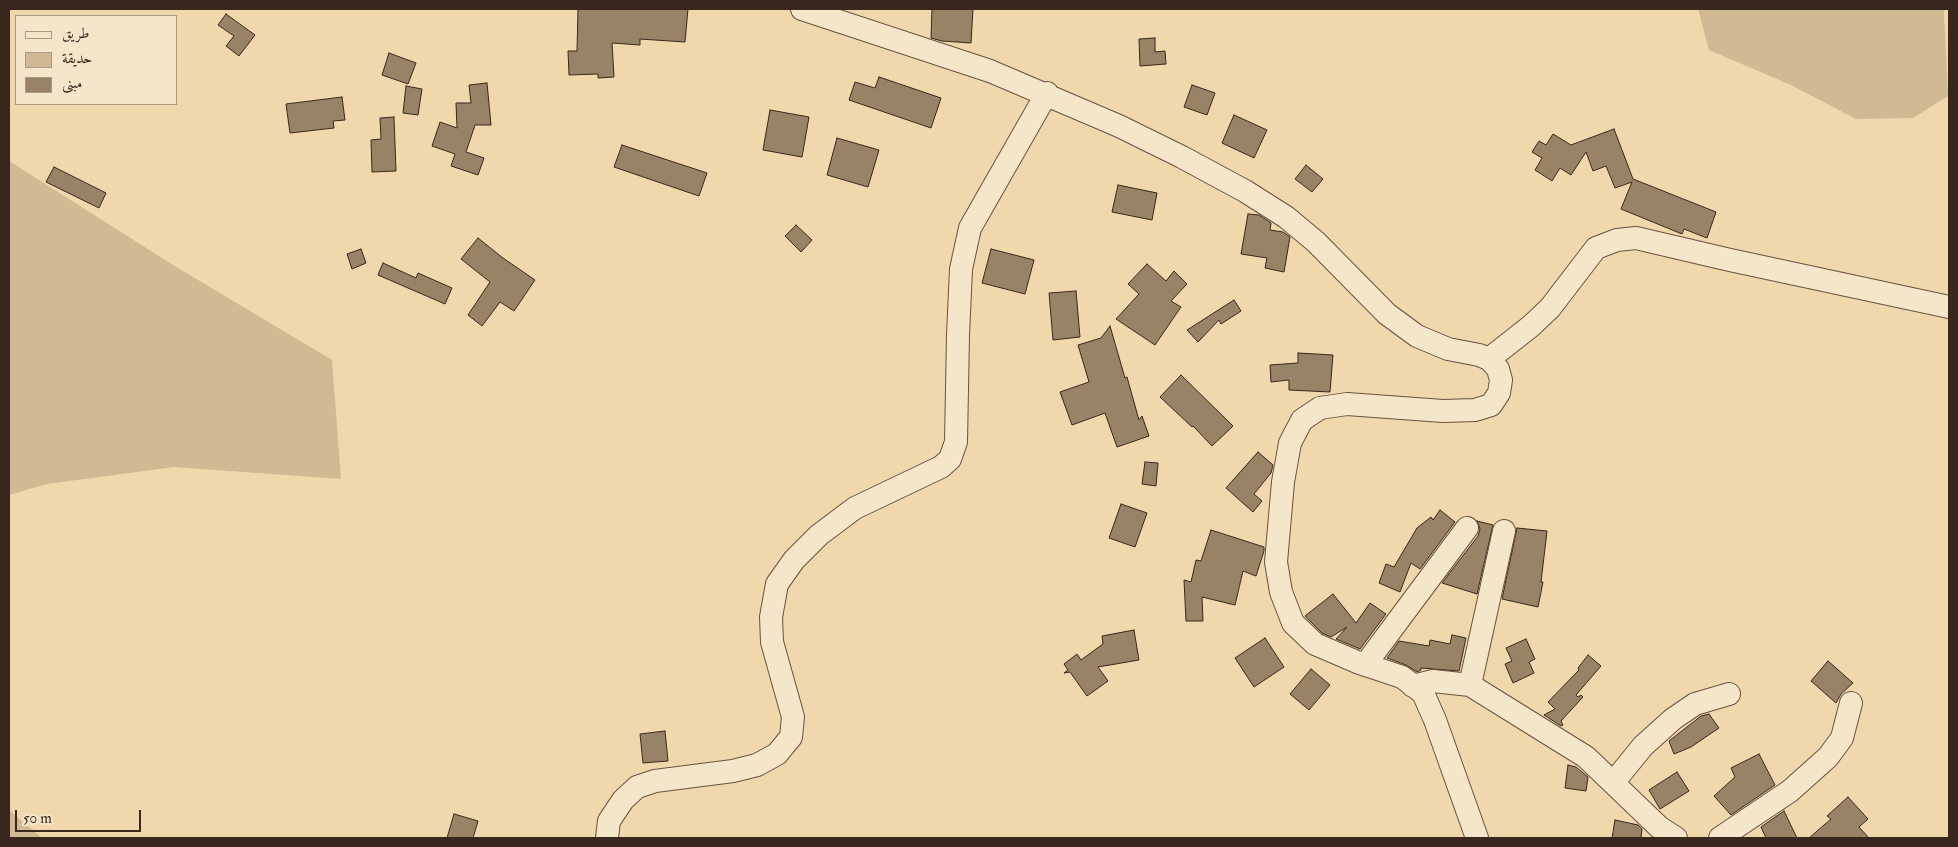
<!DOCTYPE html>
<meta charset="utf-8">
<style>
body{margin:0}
#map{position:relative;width:1958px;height:847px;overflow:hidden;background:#f0d7ac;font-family:"IM FELL Double Pica",Amiri,serif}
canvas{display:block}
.frame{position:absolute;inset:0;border:10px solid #39271d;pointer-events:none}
.legend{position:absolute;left:15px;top:15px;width:162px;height:90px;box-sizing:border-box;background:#f5e5c9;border:1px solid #aa9984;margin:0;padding:6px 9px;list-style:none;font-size:15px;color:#39271d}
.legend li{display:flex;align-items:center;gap:10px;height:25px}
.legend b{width:25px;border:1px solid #aa9984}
.scale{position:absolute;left:15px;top:810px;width:126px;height:22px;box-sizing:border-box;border:2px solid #39271d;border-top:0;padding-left:6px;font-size:15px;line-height:18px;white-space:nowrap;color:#39271d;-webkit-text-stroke:4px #f5e5c9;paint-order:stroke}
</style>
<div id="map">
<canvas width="1958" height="847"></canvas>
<div class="frame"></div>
<ul class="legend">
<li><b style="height:6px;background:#f5e5c9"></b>طريق</li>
<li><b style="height:14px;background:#d1b994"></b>حديقة</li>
<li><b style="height:14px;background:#988367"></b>مبنى</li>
</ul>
<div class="scale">50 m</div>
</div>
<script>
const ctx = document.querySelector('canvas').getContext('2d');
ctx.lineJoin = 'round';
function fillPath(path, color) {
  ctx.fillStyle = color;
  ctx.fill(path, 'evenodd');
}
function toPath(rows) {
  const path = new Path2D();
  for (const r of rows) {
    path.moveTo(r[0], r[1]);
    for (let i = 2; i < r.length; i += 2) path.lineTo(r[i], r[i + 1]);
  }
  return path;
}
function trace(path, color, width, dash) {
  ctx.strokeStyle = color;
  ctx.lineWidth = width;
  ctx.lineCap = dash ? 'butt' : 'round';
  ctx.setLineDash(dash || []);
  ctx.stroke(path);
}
fillPath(toPath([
 [1698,9,1945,9,1944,12,1948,96,1913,118,1856,119,1791,85,1709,50],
 [9,161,173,265,332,360,341,479,174,467,47,484,9,495],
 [9,810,42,838,9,838]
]), '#d1b994');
const building = toPath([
 [578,9,688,9,685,42,640,39,640,45,612,43,614,77,598,78,598,74,569,75,568,51,577,51,578,9],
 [932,9,973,9,971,43,942,41,931,38,932,9],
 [226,14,255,35,239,56,226,46,234,36,218,25,226,14],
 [1155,38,1155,52,1165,51,1166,64,1140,66,1139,39,1155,38],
 [389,53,416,63,408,84,382,75,389,53],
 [879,77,941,98,931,128,849,100,855,82,875,88,879,77],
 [487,83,491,125,475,125,466,152,484,158,478,175,451,166,455,154,432,146,440,122,457,128,456,103,471,103,469,85,487,83],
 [1192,85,1215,93,1207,115,1184,107,1192,85],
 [406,86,422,89,418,115,403,113,406,86],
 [342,97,345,120,333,121,334,128,290,133,286,104,342,97],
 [770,110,809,117,802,157,763,150,770,110],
 [1234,115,1267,130,1254,158,1222,143,1234,115],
 [394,117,396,171,372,172,371,140,381,139,380,118,394,117],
 [1614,129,1633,179,1716,212,1707,238,1684,229,1682,234,1621,209,1632,182,1615,188,1606,166,1593,171,1586,152,1571,175,1560,168,1552,181,1535,170,1542,158,1532,152,1539,141,1546,145,1553,134,1571,145,1614,129],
 [837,138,879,150,868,187,827,175,837,138],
 [622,145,707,173,699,196,614,167,622,145],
 [1306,165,1323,179,1312,192,1295,179,1306,165],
 [54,167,106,193,99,208,46,182,54,167],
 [1118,185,1157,193,1152,220,1112,212,1118,185],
 [1248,214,1259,215,1271,223,1270,230,1283,232,1290,237,1284,272,1265,268,1267,258,1241,254,1248,214],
 [796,225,812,240,801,252,785,236,796,225],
 [478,238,503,258,535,280,514,311,500,302,482,326,468,315,490,282,461,259,478,238],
 [361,249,366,263,352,269,347,254,361,249],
 [991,249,1034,260,1025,294,982,283,991,249],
 [383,263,416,278,418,273,452,288,445,304,378,275,383,263],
 [1147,264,1166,281,1174,271,1187,284,1171,301,1181,307,1155,345,1116,319,1139,294,1128,284,1147,264],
 [1076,291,1080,337,1053,340,1049,293,1076,291],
 [1234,300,1241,311,1221,324,1219,320,1198,342,1187,330,1234,300],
 [1110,326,1125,378,1127,377,1139,420,1142,416,1149,436,1117,447,1105,413,1072,425,1060,392,1089,382,1078,345,1101,338,1110,326],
 [1298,353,1333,355,1330,392,1289,390,1289,380,1271,382,1270,365,1298,363,1298,353],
 [1181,375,1233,426,1212,446,1193,426,1192,427,1160,397,1181,375],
 [1258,452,1273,465,1271,473,1254,494,1262,501,1253,512,1226,488,1258,452],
 [1145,462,1158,463,1156,486,1142,484,1145,462],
 [1121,504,1147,513,1135,547,1109,538,1121,504],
 [1440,510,1455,522,1420,569,1411,563,1400,592,1379,583,1386,564,1394,567,1417,528,1431,517,1433,520,1440,510],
 [1477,521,1493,525,1477,594,1442,583,1478,536,1480,529,1477,521],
 [1517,528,1547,531,1541,582,1543,582,1538,607,1502,599,1517,528],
 [1211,530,1264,547,1264,551,1256,576,1243,571,1235,605,1202,597,1203,621,1186,621,1184,580,1191,582,1196,560,1201,561,1211,530],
 [1333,594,1356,623,1370,603,1386,614,1360,649,1336,639,1347,627,1331,637,1322,633,1305,616,1333,594],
 [1134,630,1139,660,1098,667,1108,681,1087,696,1070,672,1064,673,1068,670,1064,664,1077,654,1081,660,1103,644,1102,636,1134,630],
 [1452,635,1466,638,1459,671,1421,668,1421,670,1417,672,1406,665,1387,658,1399,641,1429,646,1430,640,1450,644,1452,635],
 [1265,638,1284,667,1254,687,1235,658,1265,638],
 [1526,639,1535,659,1529,662,1534,673,1513,683,1505,664,1512,661,1506,648,1526,639],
 [1588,655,1601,666,1576,695,1578,697,1581,695,1583,697,1561,721,1563,725,1561,726,1544,715,1555,709,1548,702,1579,670,1578,668,1588,655],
 [1828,661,1853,683,1841,694,1836,703,1811,681,1828,661],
 [1311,669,1330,685,1309,710,1290,694,1311,669],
 [1709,714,1719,728,1691,747,1674,754,1669,741,1701,716,1709,714],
 [665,731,668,761,643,763,640,734,665,731],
 [1759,754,1775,785,1731,815,1714,796,1735,777,1731,768,1759,754],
 [1568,765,1576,767,1588,777,1586,791,1565,788,1568,765],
 [1677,772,1689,791,1660,809,1649,790,1677,772],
 [1848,797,1868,819,1859,827,1869,838,1809,838,1831,819,1827,816,1848,797],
 [1784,811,1797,838,1766,838,1761,827,1784,811],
 [454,814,478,821,473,838,447,838,454,814],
 [1615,820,1638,825,1642,829,1641,838,1612,838,1615,820]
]);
fillPath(building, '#988367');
trace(building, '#39271d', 1);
const minor = toPath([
 [802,9,990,71,1119,126,1182,157,1245,191,1286,217,1316,242,1387,314,1417,336,1448,349,1479,355,1489,359,1498,369,1501,380,1499,393,1491,405,1475,410,1443,411,1347,404,1320,408,1302,420,1290,443,1283,482,1276,562,1281,592,1293,623,1315,644,1357,662,1402,677,1423,693,1435,720,1477,838],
 [1489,359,1531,326,1550,308,1596,248,1617,240,1636,238,1730,260,1949,307],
 [1365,665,1467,528],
 [1470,685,1504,531],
 [1413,686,1433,681,1470,685,1586,757,1659,827,1676,838],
 [1613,783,1643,746,1673,719,1695,704,1729,694],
 [607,838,609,821,623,800,637,787,655,781,733,771,757,765,777,754,791,737,793,717,772,642,771,617,777,584,794,560,819,535,855,508,941,467,950,459,956,442,958,335,961,269,970,228,1047,93],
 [1720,838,1790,791,1828,757,1842,738,1851,703]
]);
trace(minor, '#675341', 24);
trace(minor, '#f5e5c9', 22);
</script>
